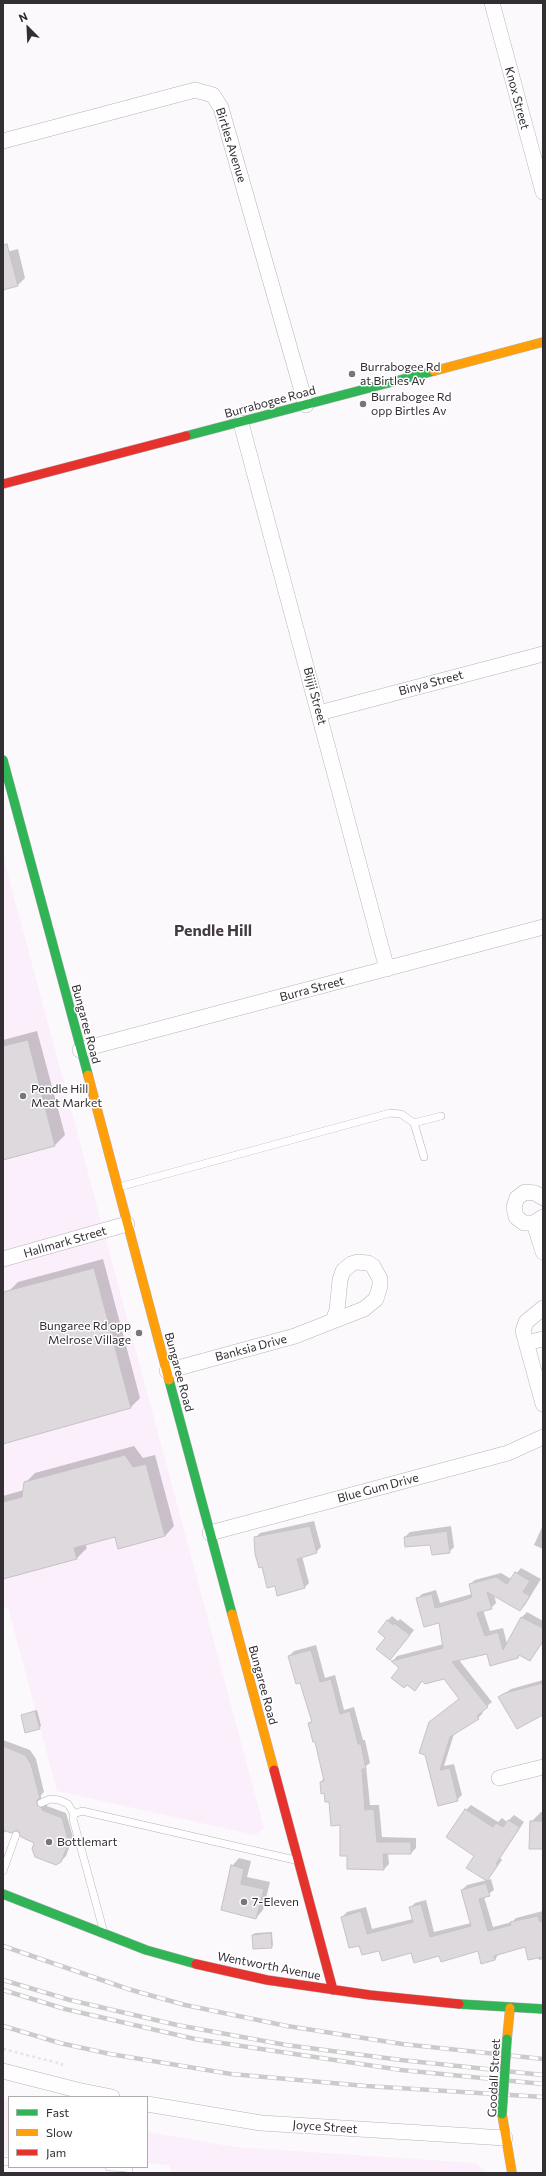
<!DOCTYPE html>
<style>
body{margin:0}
#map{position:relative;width:546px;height:2176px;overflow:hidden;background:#fcf9fc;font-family:Commissioner,sans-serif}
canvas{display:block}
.frame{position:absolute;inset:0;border:4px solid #322e33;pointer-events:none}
.legend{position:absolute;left:8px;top:2096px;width:140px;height:72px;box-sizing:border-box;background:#fff;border:1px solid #adabad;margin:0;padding:5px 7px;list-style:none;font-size:12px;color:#322e33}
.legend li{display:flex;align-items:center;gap:8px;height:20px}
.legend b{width:20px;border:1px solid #adabad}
.north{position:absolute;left:8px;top:8px;width:40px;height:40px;-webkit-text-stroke:3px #fff;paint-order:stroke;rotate:336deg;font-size:11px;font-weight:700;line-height:16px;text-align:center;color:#322e33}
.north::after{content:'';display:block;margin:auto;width:14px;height:18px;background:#322e33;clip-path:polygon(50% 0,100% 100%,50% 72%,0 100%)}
</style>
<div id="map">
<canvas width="546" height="2176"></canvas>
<div class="frame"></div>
<ul class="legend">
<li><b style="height:5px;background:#30b455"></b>Fast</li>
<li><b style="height:5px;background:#ff9f0a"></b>Slow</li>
<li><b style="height:5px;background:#e5322d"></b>Jam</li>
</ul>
<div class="north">N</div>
</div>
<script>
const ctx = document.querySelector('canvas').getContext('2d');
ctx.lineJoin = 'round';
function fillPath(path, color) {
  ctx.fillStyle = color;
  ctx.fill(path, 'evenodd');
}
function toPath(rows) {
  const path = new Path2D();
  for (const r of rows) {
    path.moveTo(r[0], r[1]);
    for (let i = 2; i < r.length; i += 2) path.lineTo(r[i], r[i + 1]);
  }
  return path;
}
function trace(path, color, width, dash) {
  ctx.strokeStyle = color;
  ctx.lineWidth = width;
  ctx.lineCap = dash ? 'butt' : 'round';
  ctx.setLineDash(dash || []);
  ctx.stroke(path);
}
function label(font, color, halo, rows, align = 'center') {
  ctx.font = font + ' Commissioner,sans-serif';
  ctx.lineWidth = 3;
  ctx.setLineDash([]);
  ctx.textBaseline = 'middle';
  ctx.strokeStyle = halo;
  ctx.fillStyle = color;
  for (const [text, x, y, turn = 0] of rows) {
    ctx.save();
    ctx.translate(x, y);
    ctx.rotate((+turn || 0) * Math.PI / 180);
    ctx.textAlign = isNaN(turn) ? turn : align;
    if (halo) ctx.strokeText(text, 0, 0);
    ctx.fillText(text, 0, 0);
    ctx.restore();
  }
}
fillPath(toPath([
 [3,856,264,1828,255,1835,57,1791,8,1607,3,1608],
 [3,2098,9,2100,9,2155,3,2155],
 [147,2132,234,2147,476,2163,487,2173,172,2173,169,2165,147,2163]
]), '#faeffb');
fillPath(toPath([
 [18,249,25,278,18,285,3,289,3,253],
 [37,1031,65,1135,55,1145,3,1159,3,1040],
 [103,1259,140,1398,131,1407,3,1443,3,1333,8,1292,18,1282],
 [134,1446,143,1458,155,1455,174,1526,165,1536,116,1536,85,1544,87,1548,77,1558,3,1578,3,1496,24,1490,25,1483,35,1473],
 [314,1521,321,1547,316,1552,302,1556,309,1583,304,1588,275,1585,255,1538,260,1533],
 [543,1525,543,1549,534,1545],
 [451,1526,454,1547,449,1552,431,1544,405,1537,410,1532],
 [521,1568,541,1579,525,1605,520,1610,494,1594,496,1603,491,1608,483,1610,490,1631,503,1628,507,1644,522,1617,527,1612,543,1621,543,1642,530,1660,520,1654,517,1657,488,1652,459,1660,492,1702,481,1711,483,1713,478,1718,454,1734,444,1766,454,1764,462,1795,457,1800,439,1804,435,1718,460,1698,444,1678,422,1681,419,1685,393,1661,397,1656,444,1644,439,1622,417,1599,422,1594,436,1590,440,1603,472,1594,470,1584,475,1580,501,1573,511,1579],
 [392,1616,398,1621,400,1619,414,1630,395,1654,387,1638,387,1621],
 [316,1645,325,1678,335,1675,344,1710,354,1707,363,1740,365,1740,370,1763,366,1766,370,1805,379,1805,382,1837,416,1838,416,1848,411,1853,388,1853,389,1864,384,1869,348,1855,341,1824,321,1782,324,1778,316,1740,309,1723,313,1720,301,1682,289,1656,294,1651],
 [543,1680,543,1713,500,1697,511,1689],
 [37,1710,41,1726,39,1728,22,1715],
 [3,1740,30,1750,36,1759,44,1792,41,1795,41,1800,47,1803,47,1806,66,1813,73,1837,66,1856,61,1861,17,1829,7,1830,3,1834],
 [471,1805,498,1822,502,1818,507,1822,514,1815,524,1822,500,1858,502,1860,487,1880,491,1879,494,1890,484,1897,493,1927,512,1922,516,1918,543,1911,543,1959,539,1960,538,1957,526,1946,499,1953,495,1960,478,1949,440,1955,380,1949,360,1945,342,1917,347,1912,366,1907,372,1929,413,1919,410,1908,415,1903,426,1900,434,1932,471,1923,462,1890,467,1885,487,1880,476,1856,466,1810],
 [541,1812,543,1812,543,1848,531,1822],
 [239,1858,251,1861,247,1877,270,1882,263,1910,256,1918,232,1866],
 [272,1932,273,1945,271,1947,253,1935,255,1933]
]), '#0003');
const building = toPath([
 [7,244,18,286,3,290,3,245,7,244],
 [28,1040,55,1146,3,1160,3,1046,28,1040],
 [94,1268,131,1408,3,1444,3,1292,94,1268],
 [125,1455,133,1467,146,1464,165,1536,118,1549,115,1537,74,1548,77,1559,3,1579,3,1502,22,1497,24,1482,125,1455],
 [310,1526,317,1553,297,1559,305,1588,277,1596,275,1586,267,1588,262,1567,259,1568,255,1554,254,1537,310,1526],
 [447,1531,450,1553,432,1555,430,1545,405,1547,404,1537,447,1531],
 [515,1572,530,1581,523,1592,530,1596,520,1611,487,1592,492,1609,477,1613,485,1636,498,1632,503,1650,521,1617,543,1628,543,1641,530,1661,519,1655,518,1658,490,1666,487,1654,452,1662,488,1707,477,1716,479,1719,450,1737,440,1770,450,1768,458,1801,438,1806,425,1755,419,1753,429,1722,459,1699,444,1679,425,1684,422,1681,415,1691,407,1685,404,1688,391,1678,399,1668,391,1661,443,1648,439,1623,424,1627,416,1598,432,1594,435,1608,461,1601,472,1597,469,1584,496,1577,507,1584,515,1572],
 [387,1620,393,1625,394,1623,410,1635,390,1660,376,1649,385,1638,378,1632,387,1620],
 [311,1650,320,1682,331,1679,340,1714,350,1711,358,1744,361,1744,366,1769,362,1769,365,1810,374,1809,377,1842,411,1842,411,1854,383,1854,384,1870,347,1869,347,1856,340,1856,340,1825,331,1826,329,1802,325,1802,324,1793,321,1794,320,1782,324,1781,315,1742,313,1742,308,1723,312,1722,300,1683,296,1684,288,1656,311,1650],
 [543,1683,543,1715,517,1729,498,1697,505,1693,543,1683],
 [35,1711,40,1729,25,1733,21,1715,35,1711],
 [3,1746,25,1755,31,1764,40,1798,37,1800,37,1805,42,1808,42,1810,62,1818,69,1842,61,1862,56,1865,35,1857,32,1849,34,1843,21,1837,18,1830,11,1833,3,1830,3,1746],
 [465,1809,493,1827,496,1823,503,1827,508,1820,520,1827,496,1864,498,1865,487,1881,466,1868,474,1856,446,1837,465,1809],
 [530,1821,543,1821,543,1849,529,1849,530,1821],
 [231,1865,244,1869,241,1884,264,1889,256,1919,221,1910,231,1865],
 [486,1883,490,1896,479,1899,488,1931,511,1925,510,1922,538,1916,540,1922,543,1921,543,1957,528,1960,525,1947,494,1956,495,1960,481,1964,478,1951,441,1962,439,1956,414,1963,411,1953,382,1961,379,1951,362,1955,359,1946,349,1948,341,1917,361,1911,367,1934,413,1922,409,1907,421,1904,430,1937,471,1926,461,1890,486,1883],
 [271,1933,272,1948,253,1949,252,1935,271,1933]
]);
fillPath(building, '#ddd9dd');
trace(building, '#c6c2c6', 1);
const lane = toPath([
 [414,1123,441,1116],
 [119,1187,390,1113,401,1114,414,1123,424,1157],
 [41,1803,50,1799,59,1800,68,1804,74,1814,73,1819,103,1929],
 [74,1814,82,1811,295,1860],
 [3,1871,16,1835],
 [3,2161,9,2162],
 [109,2167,129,2168,128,2173]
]);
const street = toPath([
 [492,3,543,192],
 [3,141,195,90,213,95,221,108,306,405],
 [241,423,387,969],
 [319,713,543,654],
 [80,1050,543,927],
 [543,1198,535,1193,525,1192,517,1198,514,1207,516,1217,524,1223,534,1223,543,1217],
 [534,1223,543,1252],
 [3,1259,127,1224],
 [543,1308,526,1322,523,1331,543,1404],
 [526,1343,543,1339],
 [167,1371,295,1336,333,1321,337,1310,340,1280,343,1271,351,1264,357,1262,368,1263,373,1266,380,1279,380,1286,376,1299,364,1309,333,1321],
 [210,1533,508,1453,543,1437],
 [499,1778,543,1767],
 [3,2071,77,2090,112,2097],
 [147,2104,261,2123,505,2138]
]);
const fast = toPath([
 [186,436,434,371],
 [3,760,88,1075],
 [169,1380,232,1614],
 [3,1894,146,1950,196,1964],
 [459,2004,543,2009]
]);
const slow = toPath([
 [434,371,543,342],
 [88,1075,169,1380],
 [232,1614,274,1770],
 [507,2039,510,2008],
 [502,2114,512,2173]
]);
const jam = toPath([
 [3,484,186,436],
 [274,1770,333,1990],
 [196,1964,267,1980,370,1995,459,2004]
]);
trace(lane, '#b7b4b7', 8);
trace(street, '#b7b4b7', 16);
trace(fast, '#b7b4b7', 10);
trace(slow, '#b7b4b7', 10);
trace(jam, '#b7b4b7', 10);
trace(toPath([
 [3,2049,62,2064,61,2067]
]), '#e5e5e5', 2.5, [3, 3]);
trace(lane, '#fffeff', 7);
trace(street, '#fffeff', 15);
trace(fast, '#30b455', 9);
trace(slow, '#ff9f0a', 9);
trace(jam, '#e5322d', 9);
const rail = toPath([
 [3,1946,128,1989,185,2005,287,2026,402,2044,543,2059],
 [3,1980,70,2000,177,2025,286,2045,401,2060,543,2075],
 [3,1990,65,2009,195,2039,401,2070,543,2084],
 [3,2026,60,2043,110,2054,231,2074,366,2086,543,2097]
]);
trace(rail, '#cccbcc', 4.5);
trace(rail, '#fff', 3, [9]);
const fastBridge = toPath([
 [502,2114,507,2039]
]);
trace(fastBridge, '#b7b4b7', 10, []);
trace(fastBridge, '#30b455', 9);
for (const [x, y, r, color] of [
 [352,374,4,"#797579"],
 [363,404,4,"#797579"],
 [23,1096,4,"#797579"],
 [139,1333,4,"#797579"],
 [49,1842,4,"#797579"],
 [244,1902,4,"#797579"]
]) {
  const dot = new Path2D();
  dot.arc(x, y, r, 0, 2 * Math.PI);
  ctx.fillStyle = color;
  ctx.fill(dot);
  trace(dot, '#fff', 1.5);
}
label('12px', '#322e33', '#fff', [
 ["Knox Street",517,98,75],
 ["Birtles Avenue",231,145,73],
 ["Burrabogee Road",270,402,-15],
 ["Binya Street",431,683,-15],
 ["Bijiji Street",315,696,75],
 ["Burra Street",312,989,-15],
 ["Bungaree Road",86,1024,75],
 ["Hallmark Street",65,1242,-16],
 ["Banksia Drive",251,1348,-15],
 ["Bungaree Road",179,1372,75],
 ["Blue Gum Drive",378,1488,-15],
 ["Bungaree Road",263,1685,75],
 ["Wentworth Avenue",269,1966,11],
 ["Goodall Street",494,2078,-87],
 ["Joyce Street",325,2127,4]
]);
label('12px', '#322e33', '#fff', [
 ["Burrabogee Rd",360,367],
 ["at Birtles Av",360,381],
 ["Burrabogee Rd",371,397],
 ["opp Birtles Av",371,411],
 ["Pendle Hill",31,1089],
 ["Meat Market",31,1103],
 ["Bungaree Rd opp",131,1326,"right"],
 ["Melrose Village",131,1340,"right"],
 ["Bottlemart",57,1842],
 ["7-Eleven",252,1902]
], 'left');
label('bold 16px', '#453b45', '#fff', [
 ["Pendle Hill",213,931]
]);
</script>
